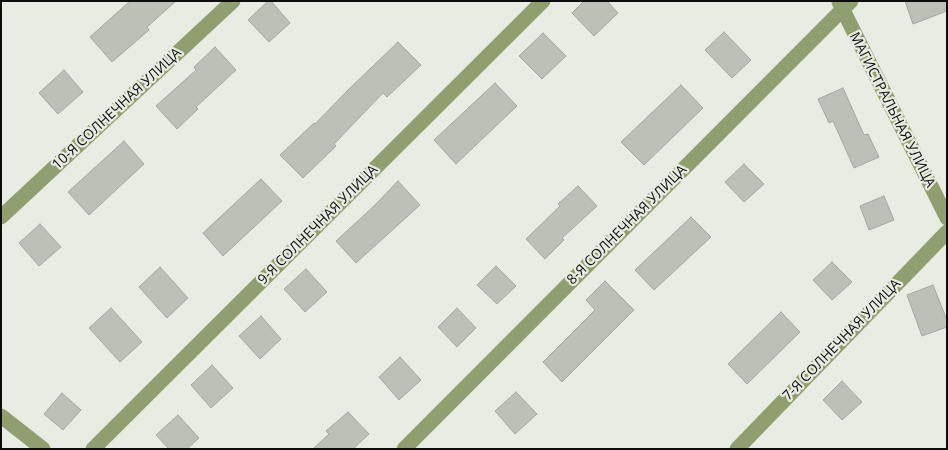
<!DOCTYPE html>
<meta charset="utf-8">
<style>
body{margin:0}
#map{position:relative;width:948px;height:450px;overflow:hidden;background:#e9ece3;font-family:"Open Sans",sans-serif}
canvas{display:block}
.frame{position:absolute;inset:0;border:2px solid #0d0e0b;pointer-events:none}
</style>
<div id="map">
<canvas width="948" height="450"></canvas>
<div class="frame"></div>
</div>
<script>
const ctx = document.querySelector('canvas').getContext('2d');
ctx.lineJoin = 'round';
function fillPath(path, color) {
  ctx.fillStyle = color;
  ctx.fill(path, 'evenodd');
}
function toPath(rows) {
  const path = new Path2D();
  for (const r of rows) {
    path.moveTo(r[0], r[1]);
    for (let i = 2; i < r.length; i += 2) path.lineTo(r[i], r[i + 1]);
  }
  return path;
}
function trace(path, color, width, dash) {
  ctx.strokeStyle = color;
  ctx.lineWidth = width;
  ctx.lineCap = dash ? 'butt' : 'round';
  ctx.setLineDash(dash || []);
  ctx.stroke(path);
}
function label(font, color, halo, rows, align = 'center') {
  ctx.font = font + ' "Open Sans",sans-serif';
  ctx.lineWidth = 4.5;
  ctx.setLineDash([]);
  ctx.textBaseline = 'middle';
  ctx.strokeStyle = halo;
  ctx.fillStyle = color;
  for (const [text, x, y, turn = 0] of rows) {
    ctx.save();
    ctx.translate(x, y);
    ctx.rotate((+turn || 0) * Math.PI / 180);
    ctx.textAlign = isNaN(turn) ? turn : align;
    if (halo) ctx.strokeText(text, 0, 0);
    ctx.fillText(text, 0, 0);
    ctx.restore();
  }
}
const building = toPath([
 [130,1,176,1,147,27,149,30,112,62,90,37,130,1],
 [268,1,271,1,290,23,269,42,248,20,268,1],
 [584,1,607,1,618,13,594,36,572,13,584,1],
 [905,1,947,1,947,11,913,24,905,1],
 [724,32,751,60,732,78,705,50,724,32],
 [543,33,566,56,542,79,519,56,543,33],
 [398,42,421,65,387,97,383,93,334,144,336,146,303,178,280,155,314,123,315,124,348,90,398,42],
 [215,47,236,70,196,107,198,109,177,129,156,106,196,70,194,67,215,47],
 [64,70,83,92,58,114,39,93,64,70],
 [495,83,517,106,456,164,434,140,495,83],
 [681,85,703,108,644,165,621,142,681,85],
 [843,88,864,135,868,134,879,157,854,168,833,121,829,123,818,99,843,88],
 [124,141,144,164,89,215,68,192,124,141],
 [744,164,764,184,744,202,725,182,744,164],
 [261,179,282,201,223,256,203,233,261,179],
 [398,181,420,205,356,263,336,241,375,205,398,181],
 [578,186,597,206,562,238,564,240,545,259,526,239,560,206,558,204,578,186],
 [884,196,894,220,869,230,860,206,884,196],
 [691,217,711,237,654,290,635,270,691,217],
 [40,224,61,247,39,266,19,243,40,224],
 [832,262,852,282,832,300,813,280,832,262],
 [496,266,516,286,497,304,477,285,496,266],
 [160,267,188,298,167,318,139,287,160,267],
 [306,269,327,292,305,312,284,289,306,269],
 [605,281,634,310,562,382,543,362,595,310,586,300,605,281],
 [933,285,947,320,947,327,922,336,907,295,933,285],
 [111,308,142,342,120,362,89,328,111,308],
 [457,308,476,328,457,347,438,327,457,308],
 [781,312,800,332,747,384,728,364,781,312],
 [261,316,281,339,260,359,239,336,261,316],
 [400,357,421,380,399,400,379,377,400,357],
 [212,365,233,388,211,408,191,385,212,365],
 [842,381,862,402,842,420,823,400,842,381],
 [516,392,537,414,515,434,495,411,516,392],
 [62,393,81,410,63,430,44,414,62,393],
 [348,412,369,434,353,449,313,449,329,434,326,431,348,412],
 [178,415,199,438,187,449,169,449,156,435,178,415]
]);
fillPath(building, '#bdc0b7');
trace(building, '#a4a79f', 1);
trace(toPath([
 [839,2,947,218],
 [1,217,233,1],
 [1,416,43,449],
 [93,449,543,1],
 [404,449,851,1],
 [737,449,947,232]
]), '#8f9f70', 15);
label('14px', '#0d0e0b', '#e9ece3', [
 ["10-Я СОЛНЕЧНАЯ УЛИЦА",117,109,-43],
 ["МАГИСТРАЛЬНАЯ УЛИЦА",892,110,63],
 ["9-Я СОЛНЕЧНАЯ УЛИЦА",318,225,-45],
 ["8-Я СОЛНЕЧНАЯ УЛИЦА",627,225,-45],
 ["7-Я СОЛНЕЧНАЯ УЛИЦА",842,340,-46]
]);
</script>
